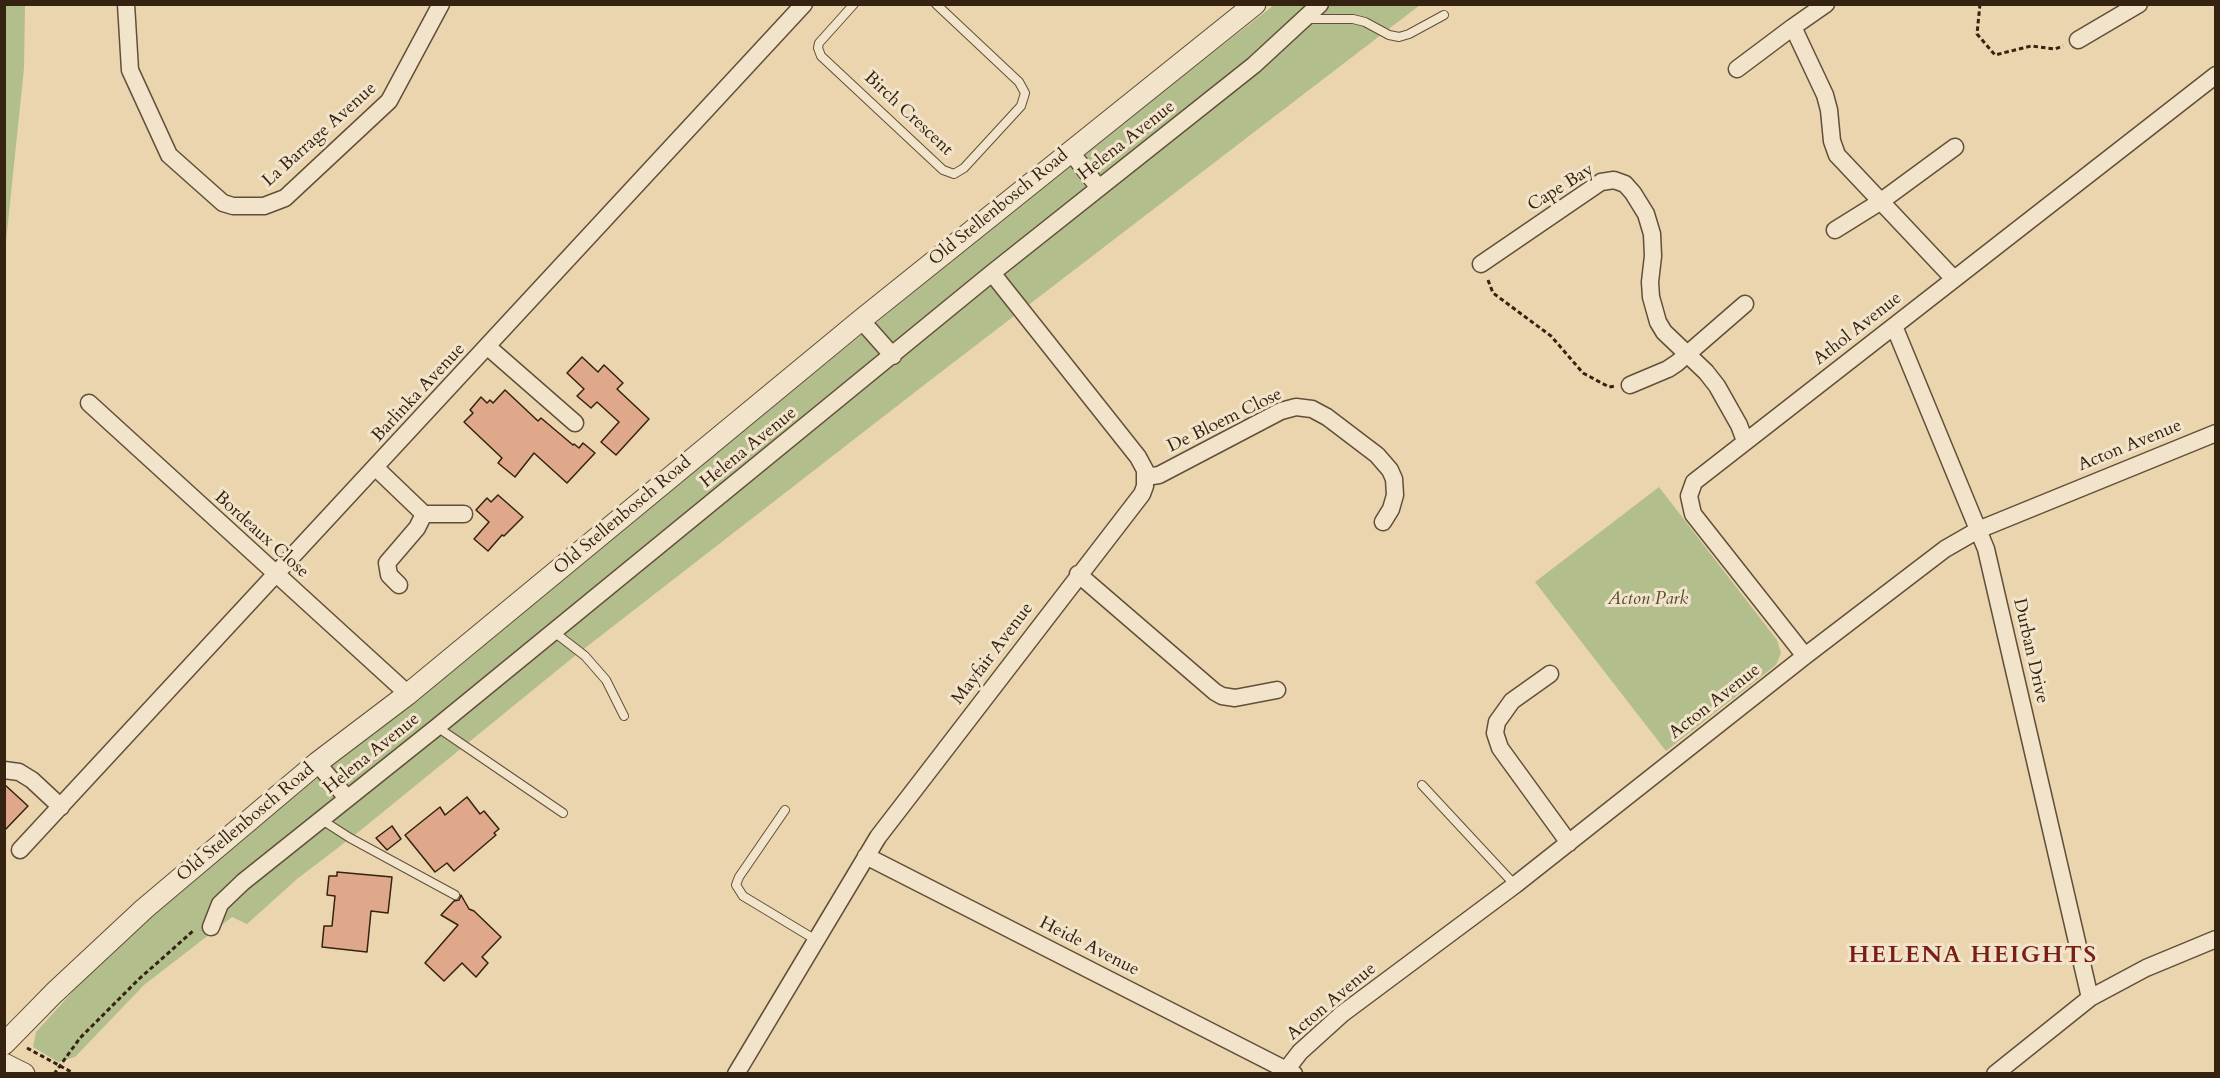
<!DOCTYPE html>
<style>
body{margin:0}
#map{position:relative;width:2220px;height:1078px;overflow:hidden;background:#ead5ae;font-family:Cardo,serif}
canvas{display:block}
.frame{position:absolute;inset:0;border:6px solid #352210;pointer-events:none}
</style>
<div id="map">
<canvas width="2220" height="1078"></canvas>
<div class="frame"></div>
</div>
<script>
const ctx = document.querySelector('canvas').getContext('2d');
ctx.lineJoin = 'round';
function fillPath(path, color) {
  ctx.fillStyle = color;
  ctx.fill(path, 'evenodd');
}
function toPath(rows) {
  const path = new Path2D();
  for (const r of rows) {
    path.moveTo(r[0], r[1]);
    for (let i = 2; i < r.length; i += 2) path.lineTo(r[i], r[i + 1]);
  }
  return path;
}
function trace(path, color, width, dash) {
  ctx.strokeStyle = color;
  ctx.lineWidth = width;
  ctx.lineCap = dash ? 'butt' : 'round';
  ctx.setLineDash(dash || []);
  ctx.stroke(path);
}
function label(font, color, halo, rows, align = 'center') {
  ctx.font = font + ' Cardo,serif';
  ctx.lineWidth = 6;
  ctx.setLineDash([]);
  ctx.textBaseline = 'middle';
  ctx.strokeStyle = halo;
  ctx.fillStyle = color;
  for (const [text, x, y, turn = 0] of rows) {
    ctx.save();
    ctx.translate(x, y);
    ctx.rotate((+turn || 0) * Math.PI / 180);
    ctx.textAlign = isNaN(turn) ? turn : align;
    if (halo) ctx.strokeText(text, 0, 0);
    ctx.fillText(text, 0, 0);
    ctx.restore();
  }
}
fillPath(toPath([
 [5,4,25,5,24,68,5,251],
 [1274,5,1420,5,928,382,576,655,356,834,297,879,247,924,232,917,144,985,75,1057,58,1062,33,1047,36,1032,124,935,1096,144],
 [1659,487,1777,640,1781,653,1776,665,1666,751,1535,582]
]), '#b3be8d');
const building = toPath([
 [582,357,598,372,604,365,623,383,617,389,649,419,616,455,601,442,619,422,597,402,591,408,577,396,584,389,567,373,582,357],
 [505,390,538,421,541,418,573,445,574,444,579,448,583,443,595,453,567,483,534,453,515,477,498,463,502,458,464,422,473,413,470,410,481,397,487,403,490,400,493,403,505,390],
 [498,495,523,517,504,536,502,535,488,551,474,539,489,522,476,510,487,498,491,502,498,495],
 [4,784,28,806,4,831,4,784],
 [467,797,480,814,484,811,499,829,494,833,496,835,454,871,447,863,435,872,405,835,440,807,445,815,467,797],
 [392,826,401,839,387,850,376,838,392,826],
 [337,872,392,877,388,913,371,911,367,952,322,947,324,926,332,926,335,896,327,895,329,876,337,876,337,872],
 [461,895,469,909,474,911,501,937,482,957,488,963,476,977,462,963,444,981,425,963,458,925,441,915,454,901,459,900,461,895]
]);
fillPath(building, '#dfa88a');
trace(building, '#352210', 1.5);
const service = toPath([
 [854,4,819,43,818,48,821,56,943,170,954,174,964,168,1021,106,1025,93,1019,82,936,4],
 [1306,19,1353,19,1365,22,1389,35,1399,37,1409,34,1444,15],
 [554,632,585,656,606,680,624,716],
 [437,727,563,813],
 [1422,785,1515,885],
 [785,810,739,877,736,885,743,896,816,940],
 [322,820,350,838,455,895]
]);
const minor = toPath([
 [126,4,130,70,169,155,223,203,233,206,264,206,285,198,389,101,441,4],
 [1793,27,1825,95,1829,110,1832,141,1837,155,1954,279],
 [2078,40,2139,4],
 [1737,69,1793,27,1826,4],
 [1070,151,1099,188],
 [1835,230,1880,202,1955,147],
 [1481,264,1601,182,1614,180,1625,184,1633,193,1646,214,1652,234,1653,256,1650,282,1651,297,1658,322,1664,332,1706,372,1717,386,1739,425,1745,441],
 [861,320,893,356],
 [1894,326,1986,549,2090,998],
 [488,347,575,423],
 [1630,385,1668,369,1677,363,1745,304],
 [89,403,408,694],
 [376,468,424,514,464,514],
 [1146,477,1159,475,1281,411,1296,407,1312,409,1327,417,1377,455,1390,470,1394,479,1395,495,1391,509,1383,522],
 [1078,574,1215,692,1222,696,1235,698,1277,690],
 [399,585,389,575,387,563,417,528,424,514],
 [1805,656,1693,514,1689,496,1694,482,2216,75],
 [1550,674,1512,701,1497,722,1495,733,1500,748,1569,843],
 [317,763,347,798],
 [4,770,19,772,32,780,61,807],
 [20,850,804,4],
 [866,856,1294,1074],
 [211,927,220,904,243,882,437,727,992,273,1254,65,1320,4],
 [736,1074,878,837,1142,494,1145,486,1145,470,1138,457,992,273],
 [1283,1074,1300,1052,1342,1014,1515,885,1805,656,1945,549,1978,530,2216,433],
 [1995,1074,2090,998,2146,968,2216,939]
]);
const tertiary = toPath([
 [4,1044,54,993,144,909,317,763,408,694,861,320,1255,4],
 [4,1064,24,1074]
]);
trace(service, '#624f38', 10);
trace(minor, '#624f38', 19);
trace(tertiary, '#624f38', 23);
trace(toPath([
 [1980,4,1977,34,1995,55,2031,46,2055,49,2063,46],
 [1488,280,1493,293,1551,336,1583,373,1609,387,1615,386],
 [27,1048,75,1074],
 [54,1074,80,1038,139,979,194,930]
]), '#352210', 3, [4.5, 3]);
trace(service, '#f1e4ca', 8);
trace(minor, '#f1e4ca', 16);
trace(tertiary, '#f1e4ca', 21);
label('18px', '#352210', '#f1e4ca', [
 ["Birch Crescent",908,114,43],
 ["La Barrage Avenue",320,135,-42],
 ["Helena Avenue",1127,141,-38],
 ["Cape Bay",1561,188,-32],
 ["Old Stellenbosch Road",999,208,-39],
 ["Athol Avenue",1858,329,-38],
 ["Barlinka Avenue",419,393,-47],
 ["De Bloem Close",1225,421,-26],
 ["Acton Avenue",2130,446,-22],
 ["Helena Avenue",749,448,-39],
 ["Old Stellenbosch Road",623,516,-40],
 ["Bordeaux Close",261,535,42],
 ["Durban Drive",2030,651,77],
 ["Mayfair Avenue",993,654,-53],
 ["Acton Avenue",1715,702,-38],
 ["Helena Avenue",372,754,-39],
 ["Old Stellenbosch Road",246,823,-40],
 ["Heide Avenue",1089,947,27],
 ["Acton Avenue",1332,1002,-40]
]);
label('italic 18px', '#54492f', '#f1e4ca', [
 ["Acton Park",1648,600]
]);
ctx.letterSpacing = '1.5px';
label('bold 24px', '#7a1f14', '#f1e4ca', [
 ["HELENA HEIGHTS",1973,956]
]);
ctx.letterSpacing = '0px';
</script>
